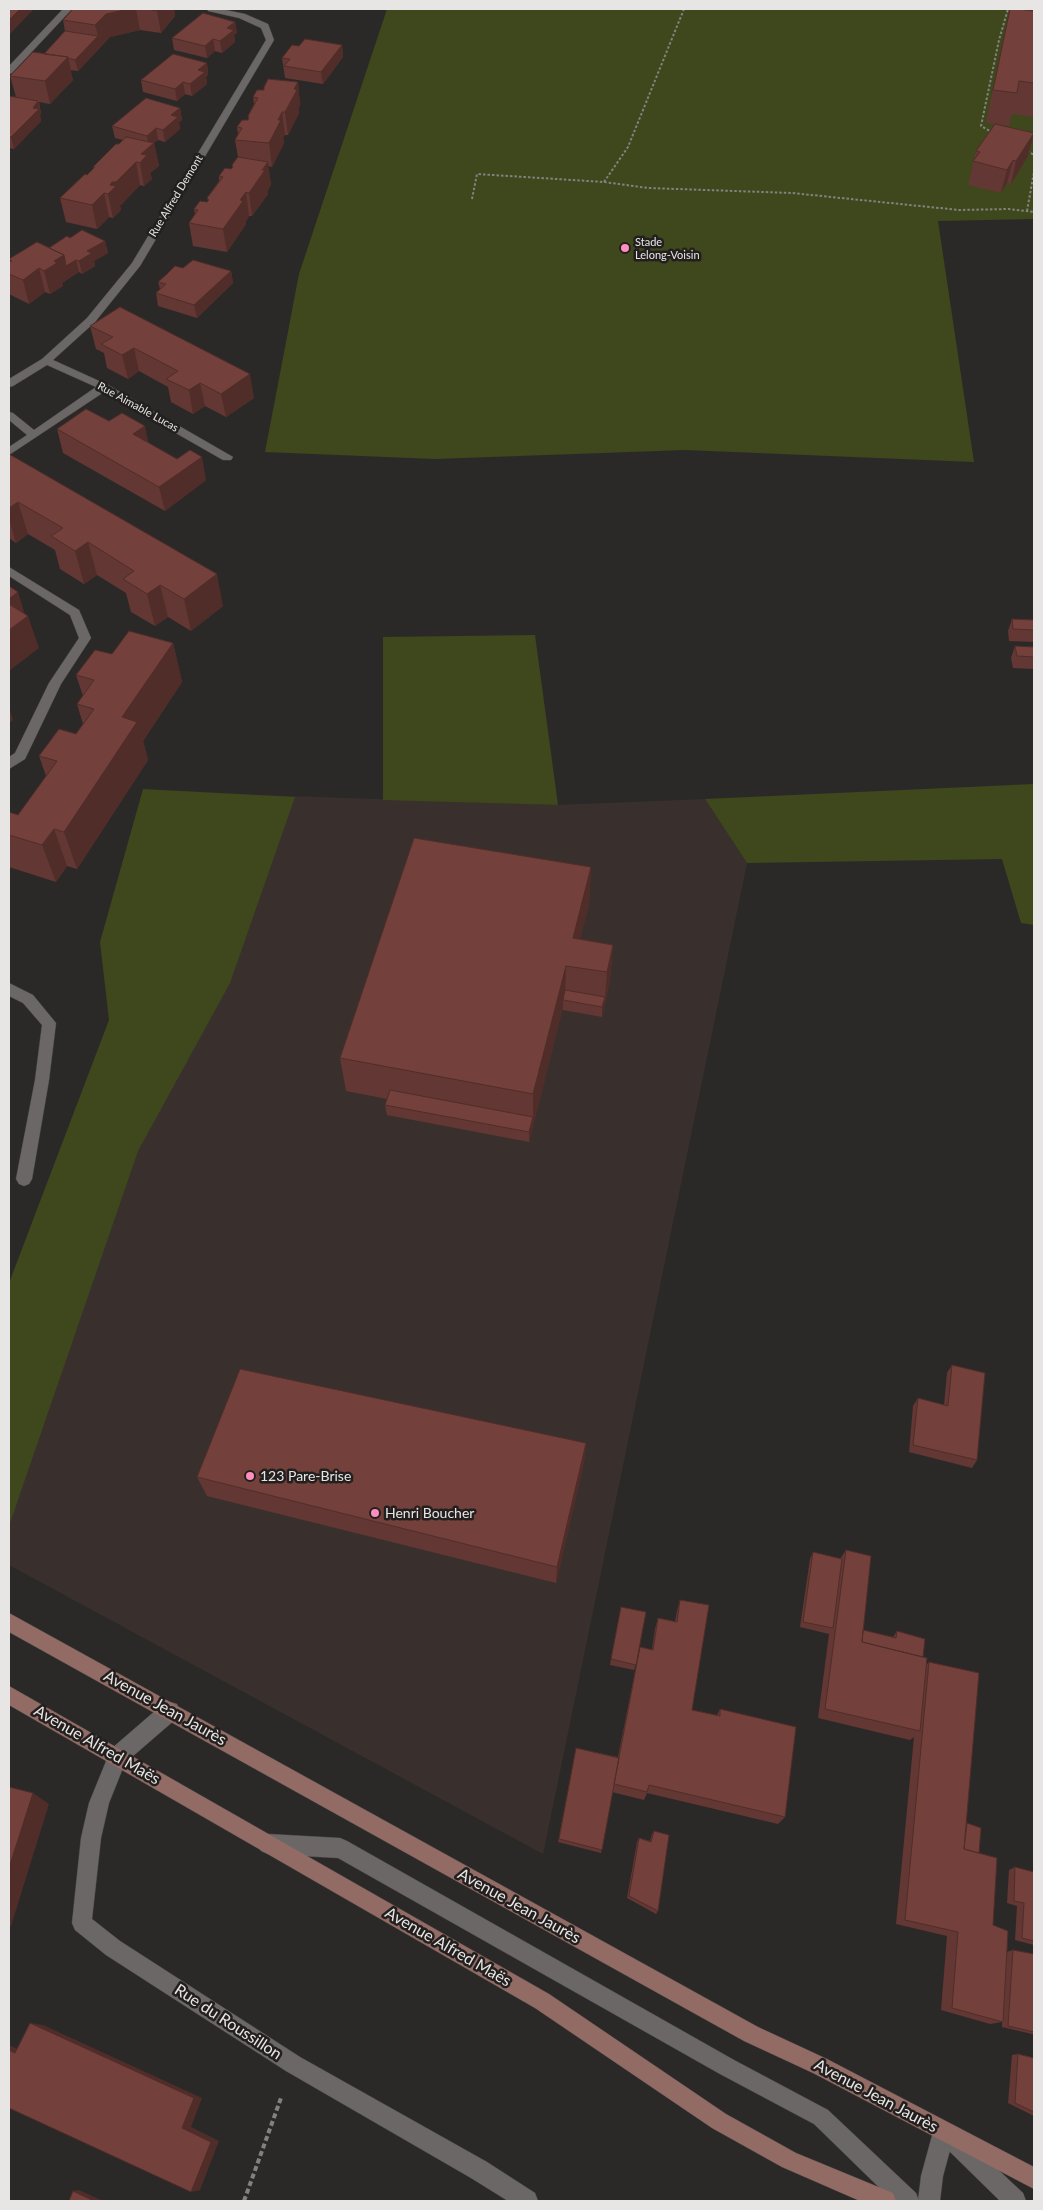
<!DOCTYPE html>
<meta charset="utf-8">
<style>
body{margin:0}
#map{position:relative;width:1043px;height:2210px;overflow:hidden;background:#2b2928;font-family:Lato,sans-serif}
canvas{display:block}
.frame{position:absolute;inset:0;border:10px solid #e8e6e5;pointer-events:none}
</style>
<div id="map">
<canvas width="1043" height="2210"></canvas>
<div class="frame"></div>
</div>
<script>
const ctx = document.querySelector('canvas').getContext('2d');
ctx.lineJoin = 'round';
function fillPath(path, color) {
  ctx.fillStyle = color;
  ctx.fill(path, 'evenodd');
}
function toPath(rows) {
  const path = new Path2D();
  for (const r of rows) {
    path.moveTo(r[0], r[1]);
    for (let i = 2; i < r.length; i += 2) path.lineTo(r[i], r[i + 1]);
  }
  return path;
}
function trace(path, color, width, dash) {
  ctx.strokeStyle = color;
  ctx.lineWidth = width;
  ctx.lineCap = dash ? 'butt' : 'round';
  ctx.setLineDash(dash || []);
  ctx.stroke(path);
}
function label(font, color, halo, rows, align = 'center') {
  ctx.font = font + ' Lato,sans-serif';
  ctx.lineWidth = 5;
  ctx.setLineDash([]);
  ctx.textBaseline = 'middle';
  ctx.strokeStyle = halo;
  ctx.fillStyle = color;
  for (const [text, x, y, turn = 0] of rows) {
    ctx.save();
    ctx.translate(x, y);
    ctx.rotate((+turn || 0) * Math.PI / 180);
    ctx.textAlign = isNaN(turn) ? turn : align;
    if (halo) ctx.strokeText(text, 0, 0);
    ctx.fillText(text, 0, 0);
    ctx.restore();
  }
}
fillPath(toPath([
 [195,793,558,805,705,799,747,863,543,1854,9,1565,9,1355]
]), '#39302d');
fillPath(toPath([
 [387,9,1034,9,1034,219,938,221,974,462,685,450,435,459,265,452,299,274],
 [535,635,558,805,383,800,383,637],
 [1034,784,1034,925,1021,923,1002,859,747,863,705,799],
 [143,789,295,797,230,983,138,1151,9,1526,9,1283,109,1020,100,942]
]), '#3e481c');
const service = toPath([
 [9,983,33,995,56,1023,49,1080,32,1179,29,1184,24,1186,19,1184,16,1179,35,1080,42,1025,23,1003,9,996,9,983],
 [268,1834,340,1838,347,1841,734,2060,828,2110,916,2193,919,2201,893,2201,814,2124,720,2074,338,1858,268,1854,261,1851,258,1844,261,1837,268,1834],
 [951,2128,958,2132,1023,2193,1026,2201,1000,2201,944,2146,940,2139,944,2132,951,2128]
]);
const minor = toPath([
 [63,9,72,9,12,73,9,74,9,66,63,9],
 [207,9,221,9,245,14,268,24,274,40,140,266,95,322,53,360,108,385,233,457,231,460,223,460,104,392,9,455,9,447,27,435,9,420,9,412,13,413,34,430,96,387,47,365,13,386,9,387,9,379,42,359,87,318,132,263,266,40,261,28,239,18,208,11,207,9],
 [9,567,79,610,91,638,61,684,25,759,9,769,9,757,15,753,49,683,79,638,70,615,9,576,9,567],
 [170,1702,177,1704,179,1711,177,1718,125,1763,109,1803,101,1838,92,1919,120,1941,300,2057,487,2162,535,2193,538,2201,508,2201,471,2178,286,2071,106,1955,75,1930,72,1923,81,1838,89,1803,111,1749,163,1704,170,1702],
 [944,2121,951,2125,955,2132,943,2176,940,2201,918,2201,921,2176,933,2132,937,2125,944,2121]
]);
const secondary = toPath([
 [9,1613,758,2027,827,2059,1034,2167,1034,2189,813,2073,744,2041,9,1632,9,1613],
 [9,1686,549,1994,726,2114,796,2153,893,2193,896,2201,860,2201,782,2167,712,2128,535,2008,9,1705,9,1686]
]);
trace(service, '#474443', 1);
trace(minor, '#474443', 1);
trace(secondary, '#474443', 1);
trace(toPath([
 [1020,9,1034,11],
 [993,133,981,126,999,40,1008,9],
 [1027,151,1034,155],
 [604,182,628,147,684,9],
 [472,199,477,174,604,182,648,188,792,193,959,210,1009,209,1034,212],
 [1027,211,1034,172]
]), '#838180', 2, [2.5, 2]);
trace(toPath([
 [244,2201,281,2098]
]), '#838180', 4, [5, 3]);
fillPath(service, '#6a6766');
fillPath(minor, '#6a6766');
fillPath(secondary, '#926b64');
fillPath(toPath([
 [73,9,174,9,175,16,161,33,140,30,110,37,78,71,70,70,73,80,50,104,39,102,41,113,40,115,41,121,14,149,9,148,9,96,16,97,10,76,44,54,65,31,63,20],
 [1010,9,1034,11,1034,117,1012,114,1009,126,1001,125,1028,156,1011,184,1007,183,1001,193,968,185,976,151,995,124,986,123,1003,40],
 [235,22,237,33,234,35,235,42,222,53,215,51,207,58,174,50,172,38],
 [342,45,343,57,323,84,285,78,282,58,299,46],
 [207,63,208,75,206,77,207,84,192,96,185,94,177,101,143,92,141,80],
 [298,82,300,105,299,107,299,113,288,135,285,135,283,138,284,143,272,167,268,166,271,185,268,190,268,194,252,216,249,216,246,221,246,224,227,252,193,246,189,223,195,215,194,209,207,202,208,201,207,198,219,181,219,176,232,168,232,165,238,157,235,140,238,134,237,127,248,120,248,116,254,104,253,97,264,90],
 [180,108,182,120,179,122,180,129,165,142,158,140,154,143,159,166,150,173,152,179,144,186,140,185,121,205,120,205,121,210,113,218,109,217,97,229,66,222,60,198,87,175,93,169,93,167,123,140,115,138,112,126],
 [70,238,105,241,108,253,94,261,95,266,82,274,79,272,62,283,63,286,50,294,45,292,29,304,9,294,9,259,49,248],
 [183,268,231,271,233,283,197,318,158,306,156,293,160,289,158,282],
 [90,326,254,398,226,417,205,406,193,414,171,402,168,387,139,371,128,379,107,368,104,353,96,349],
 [57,429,149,443,177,459,206,480,165,511,63,453],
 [9,454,223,606,191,631,168,617,155,626,131,612,126,593,97,575,84,584,60,569,55,550,28,534,16,543,9,538],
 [1012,619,1034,620,1034,642,1009,641,1008,631],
 [173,643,182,682,143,741,148,760,77,869,67,866,56,882,9,867,9,812,18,815,46,776,39,756,76,734,83,724,77,704,83,696,76,675,112,654],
 [1015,646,1034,647,1034,669,1013,668,1011,658],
 [591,867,589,904,580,939,613,945,610,980,604,1007,602,1017,563,1010,563,1007,529,1142,387,1115,385,1105,387,1099,346,1091,340,1058],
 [952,1365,977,1460,972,1468,909,1452,913,1406,918,1398,944,1405,947,1373],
 [586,1443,584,1462,556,1583,207,1496,197,1477],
 [846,1550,863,1630,893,1637,897,1631,923,1657,926,1665,929,1662,967,1823,979,1853,993,1925,1006,1952,1013,1950,1034,1954,1034,2034,1032,2034,1002,2027,1002,2022,990,2024,941,2010,947,1936,896,1924,914,1737,910,1740,818,1718,829,1634,800,1627,810,1559,813,1552,840,1559],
 [680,1600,692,1710,717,1715,720,1709,785,1817,778,1824,647,1793,644,1800,612,1792,601,1853,558,1842,576,1748,618,1757,637,1661,634,1670,610,1665,621,1607,637,1657,652,1649,655,1629,658,1618,675,1622,677,1611],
 [654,1831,658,1911,656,1914,627,1898,637,1842,639,1838,650,1841,652,1834],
 [1015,1867,1034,1872,1034,1945,1015,1940,1017,1906,1007,1903,1009,1870],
 [1018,2054,1034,2058,1034,2116,1008,2103,1012,2055]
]), '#633733');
fillPath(toPath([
 [20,9,34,9,9,35,9,20],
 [128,9,136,9,140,30,110,37,78,71,75,60,98,36,95,25,106,14],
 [159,9,174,9,175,16,161,33,157,11],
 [235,22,237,33,234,35,235,42,222,53,220,41,227,28],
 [213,39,215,51,207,58,205,46],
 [342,45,343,57,323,84,321,72],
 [68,57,73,80,50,104,45,81],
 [207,63,208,75,206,77,207,84,192,96,190,84,198,70],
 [183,82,185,94,177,101,175,89],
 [298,82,300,105,299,107,299,113,288,135,285,112,294,89],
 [38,101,41,113,40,115,41,121,14,149,11,137],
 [180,108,182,120,179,122,180,129,165,142,163,130,171,115],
 [282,112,285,135,283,138,284,143,272,167,269,143,278,120],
 [156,128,158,140,154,143,159,166,150,173,152,179,144,186,140,163,141,154,149,147,147,136],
 [1034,134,1028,156,1011,184,1016,161],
 [1013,160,1007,183,1001,193,1007,170],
 [136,162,140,185,121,205,120,205,121,210,113,218,108,194,110,185],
 [268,162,271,185,268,190,268,194,252,216,249,193],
 [246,192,249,216,246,221,246,224,227,252,223,229,240,200],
 [104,193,109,217,97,229,92,205],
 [105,241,108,253,94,261,95,266,82,274,79,261,87,251],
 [64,255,76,260,79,272,62,283,63,286,50,294,44,271,54,261],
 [39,268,45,292,29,304,23,280],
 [231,271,233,283,197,318,194,305],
 [134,348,139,371,128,379,122,355],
 [250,374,254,398,226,417,221,394],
 [200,383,205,406,193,414,189,390],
 [145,426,150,450,133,434],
 [202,457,206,480,165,511,159,487],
 [18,502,28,534,16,543,9,519,9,508],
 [88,542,97,575,84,584,75,551],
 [217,574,223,606,191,631,184,599],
 [160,585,168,617,155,626,147,594],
 [18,592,26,618,28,616,39,648,9,671,9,599],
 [173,643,182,682,143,741,148,760,77,869,64,832,122,717],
 [9,707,13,720,9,723],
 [54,829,67,866,56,882,42,845],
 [591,867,589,904,573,967,573,938],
 [613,945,610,980,602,1017,602,1007,605,997,607,972],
 [566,966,565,1000,563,1000,563,1007,529,1142,529,1132,533,1117,533,1094],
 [586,1443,584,1462,556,1583,557,1567],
 [33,1793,49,1804,11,1926,9,1926,9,1868],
 [30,2023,43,2025,202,2098,191,2127,219,2141,200,2190,191,2192,182,2128],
 [9,2045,28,2054,15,2053,9,2050],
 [79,2190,103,2201,94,2201,73,2191]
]), '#502d29');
const building = toPath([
 [9,9,20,9,9,20,9,9],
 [73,9,128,9,106,14,95,25,63,20,73,9],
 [147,9,159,9,157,11,147,9],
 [1010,9,1018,9,1034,11,1034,83,1019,81,1017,93,993,90,1010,9],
 [203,13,235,22,227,28,234,30,220,41,213,39,205,46,172,38,203,13],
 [65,31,98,36,75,60,68,58,68,57,44,54,65,31],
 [305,39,342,45,321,72,284,66,290,59,282,58,292,45,299,46,305,39],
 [33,52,68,57,45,81,10,76,33,52],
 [173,54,207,63,198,70,205,72,190,84,183,82,175,89,141,80,173,54],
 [268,79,298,82,294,89,297,90,285,112,282,112,278,120,281,120,269,143,235,140,242,128,237,127,242,120,248,120,249,118,248,116,258,98,253,97,257,90,264,90,264,87,268,79],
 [9,96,38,101,33,108,39,109,11,137,9,136,9,96],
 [146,98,180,108,171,115,178,117,163,130,156,128,147,136,112,126,146,98],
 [995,124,1034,133,1016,161,1013,160,1007,170,973,161,980,152,976,151,995,124],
 [126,137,154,143,141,154,147,155,140,163,136,162,116,182,112,182,110,185,116,186,108,194,104,193,92,205,60,198,85,174,87,175,95,167,93,167,116,144,119,144,126,137],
 [238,157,268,162,262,170,265,170,249,193,246,192,240,200,243,201,223,229,189,223,198,210,194,209,200,201,207,202,209,200,207,198,223,177,219,176,225,168,231,169,233,167,232,165,238,157],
 [82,230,105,241,87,251,92,253,79,261,76,260,66,266,64,255,49,248,67,236,70,238,82,230],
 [37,242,64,255,54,261,57,263,44,271,39,268,23,280,9,274,9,262,12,261,9,259,37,242],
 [193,260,231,271,194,305,156,293,166,284,158,282,167,274,175,266,183,268,193,260],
 [120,307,250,374,221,394,200,383,189,390,166,379,178,371,134,348,122,355,101,344,113,337,90,326,120,307],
 [86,409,109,421,122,413,145,426,133,434,177,459,190,450,202,457,159,487,57,429,86,409],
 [9,454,217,574,184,599,160,585,147,594,123,579,134,571,88,542,75,551,51,536,63,528,18,502,9,508,9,454],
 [9,586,18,592,9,599,9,586],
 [9,604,28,616,9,630,9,604],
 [1012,619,1034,620,1034,630,1013,629,1012,619],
 [129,631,173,643,122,717,137,722,64,832,54,829,42,845,9,835,9,812,18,815,57,761,39,756,59,729,76,734,94,709,77,704,94,680,76,675,95,650,112,654,129,631],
 [1015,646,1034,647,1034,657,1017,656,1015,646],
 [414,838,591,867,573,938,613,945,607,972,566,966,533,1094,340,1058,414,838],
 [565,990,605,997,602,1007,563,1000,565,990],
 [390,1090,533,1117,529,1132,385,1105,390,1090],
 [952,1365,985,1373,977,1460,913,1445,918,1398,948,1406,952,1365],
 [240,1369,586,1443,557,1567,197,1477,240,1369],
 [846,1550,871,1556,862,1642,927,1658,920,1731,825,1709,846,1550],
 [813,1552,842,1559,833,1628,803,1622,813,1552],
 [680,1600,709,1605,692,1710,720,1716,720,1709,796,1727,785,1817,649,1785,647,1792,614,1784,640,1647,653,1650,658,1618,677,1622,680,1600],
 [621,1607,646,1612,636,1665,611,1659,621,1607],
 [863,1630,896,1638,897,1631,925,1639,923,1657,862,1642,863,1630],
 [929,1662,979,1673,964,1849,997,1858,993,1925,1008,1931,1003,2022,952,2008,958,1932,905,1920,929,1662],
 [576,1748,619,1758,602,1850,559,1839,576,1748],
 [9,1787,33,1793,9,1868,9,1787],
 [967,1823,981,1828,979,1853,964,1849,967,1823],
 [654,1831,669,1835,658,1911,629,1896,639,1838,651,1842,654,1831],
 [1015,1867,1034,1872,1034,1941,1022,1938,1024,1903,1014,1901,1015,1867],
 [1013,1950,1034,1954,1034,2032,1008,2026,1013,1950],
 [30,2023,194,2098,182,2128,211,2142,191,2192,9,2108,9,2050,15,2053,30,2023],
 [1018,2054,1034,2058,1034,2112,1015,2103,1018,2054],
 [73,2191,94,2201,69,2201,73,2191]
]);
fillPath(building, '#73403b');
trace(building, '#502d29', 1);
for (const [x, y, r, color] of [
 [625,248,5,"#fe8ebe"],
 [250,1476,5,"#fe8ebe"],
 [375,1513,5,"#fe8ebe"]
]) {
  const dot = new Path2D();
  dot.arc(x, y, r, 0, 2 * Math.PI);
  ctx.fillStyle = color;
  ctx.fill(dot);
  trace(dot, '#221f1e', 2);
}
label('11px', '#e8e6e5', '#221f1e', [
 ["Rue Alfred Demont",176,196,-59],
 ["Rue Aimable Lucas",138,407,29]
]);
label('11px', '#e8e6e5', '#221f1e', [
 ["Stade",635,242],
 ["Lelong-Voisin",635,255]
], 'left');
label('14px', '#e8e6e5', '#221f1e', [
 ["123 Pare-Brise",260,1476],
 ["Henri Boucher",385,1513]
], 'left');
label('16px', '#e8e6e5', '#221f1e', [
 ["Avenue Jean Jaurès",165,1708,29],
 ["Avenue Alfred Maës",97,1745,30],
 ["Avenue Jean Jaurès",519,1906,29],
 ["Avenue Alfred Maës",448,1947,30],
 ["Rue du Roussillon",228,2022,33],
 ["Avenue Jean Jaurès",876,2096,28]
]);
</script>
